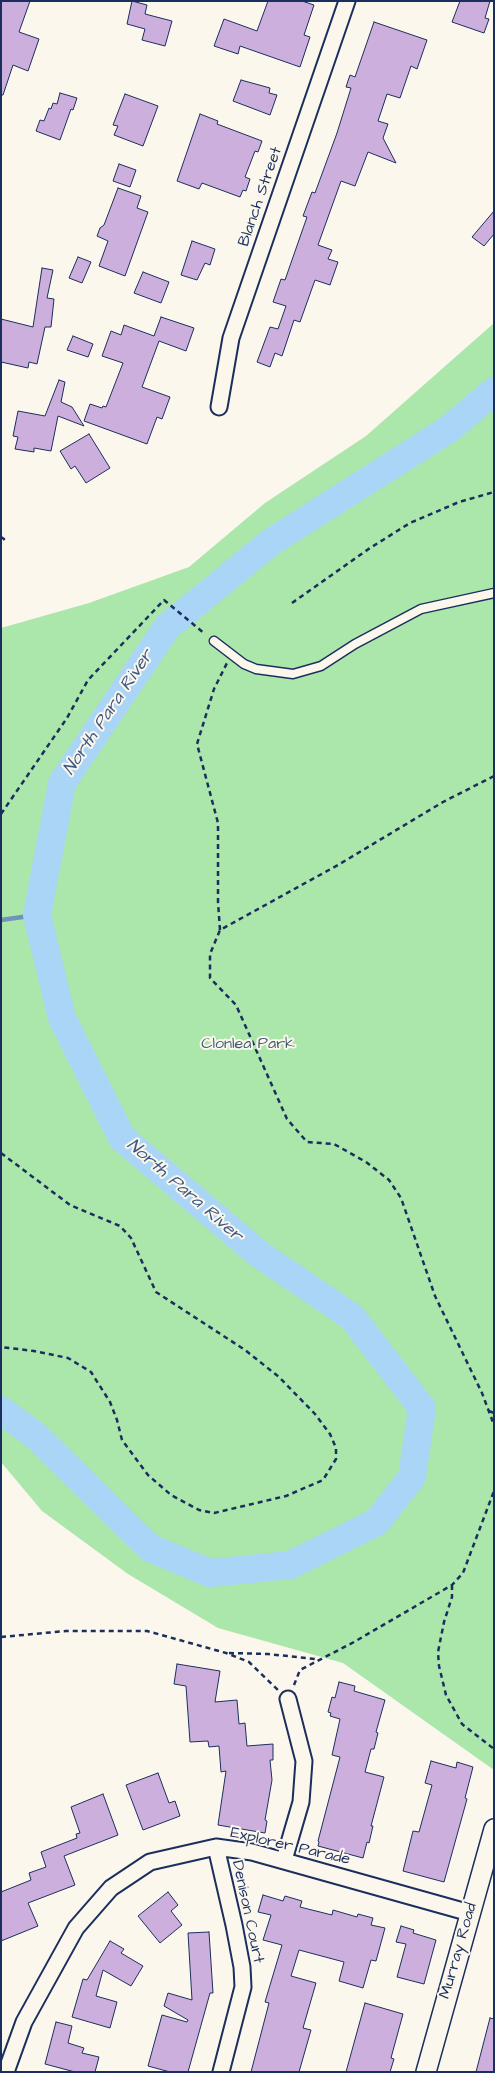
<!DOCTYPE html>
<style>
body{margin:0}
#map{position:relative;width:495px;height:2073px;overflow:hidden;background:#fbf7ec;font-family:"Architects Daughter",sans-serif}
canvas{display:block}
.frame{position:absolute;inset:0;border:2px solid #1b2f5e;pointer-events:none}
</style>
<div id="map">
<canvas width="495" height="2073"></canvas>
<div class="frame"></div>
</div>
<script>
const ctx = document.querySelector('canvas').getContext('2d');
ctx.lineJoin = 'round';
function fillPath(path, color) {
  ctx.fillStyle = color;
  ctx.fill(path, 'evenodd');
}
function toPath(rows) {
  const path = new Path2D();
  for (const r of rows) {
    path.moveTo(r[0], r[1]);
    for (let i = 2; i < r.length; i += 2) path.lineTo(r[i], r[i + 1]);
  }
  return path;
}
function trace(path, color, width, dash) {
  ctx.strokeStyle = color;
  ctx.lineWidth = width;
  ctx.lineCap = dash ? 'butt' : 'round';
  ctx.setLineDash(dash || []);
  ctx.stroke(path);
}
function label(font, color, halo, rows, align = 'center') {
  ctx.font = font + ' "Architects Daughter",sans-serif';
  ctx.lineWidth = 4;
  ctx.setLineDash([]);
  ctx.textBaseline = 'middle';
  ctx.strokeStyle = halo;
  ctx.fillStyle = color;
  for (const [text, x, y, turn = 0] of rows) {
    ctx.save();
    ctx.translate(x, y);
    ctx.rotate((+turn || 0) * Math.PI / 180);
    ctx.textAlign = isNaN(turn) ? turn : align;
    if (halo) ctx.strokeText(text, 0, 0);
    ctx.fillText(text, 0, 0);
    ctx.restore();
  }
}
fillPath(toPath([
 [494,323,494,1770,343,1663,218,1628,128,1574,42,1511,1,1462,1,628,89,603,189,567,265,503,366,436]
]), '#abe6ab');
trace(toPath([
 [1,920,37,915]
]), '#7193b9', 4.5);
trace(toPath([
 [1,1410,36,1436,150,1548,210,1573,290,1565,377,1522,412,1477,422,1408,352,1317,259,1254,122,1138,62,1018,37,915,62,783,167,627,271,542,449,429,494,391]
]), '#abd5f6', 28);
const building = toPath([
 [1,1,30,1,19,32,39,39,28,71,13,65,3,95,1,95,1,1],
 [132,1,147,5,145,14,172,21,165,46,142,40,145,29,127,24,132,1],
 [268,1,302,1,314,5,304,35,310,37,300,67,240,46,238,54,214,46,224,19,257,31,268,1],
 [460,1,490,1,485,18,489,19,484,33,452,22,460,1],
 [374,22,427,40,417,69,411,66,400,98,387,94,378,121,388,124,383,138,396,163,368,152,355,186,341,181,318,245,332,250,328,259,338,262,330,285,315,280,300,322,294,320,282,356,275,353,270,367,257,362,270,327,278,329,286,306,273,302,281,279,285,280,307,217,303,216,312,192,315,193,337,133,351,88,346,87,350,75,355,77,374,22],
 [241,80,270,88,269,93,277,95,270,115,233,101,241,80],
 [60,93,77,98,73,110,71,109,60,140,36,131,40,120,44,121,49,108,51,109,53,103,57,104,60,93],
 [125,94,158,106,143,146,114,135,118,126,113,125,125,94],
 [200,114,218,121,217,124,262,141,258,152,255,151,245,177,250,179,246,191,243,190,240,197,202,183,199,189,177,181,200,114],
 [119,164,136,170,130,187,113,181,119,164],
 [118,188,141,196,137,208,148,212,125,276,99,266,108,241,97,236,100,228,104,225,118,188],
 [494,211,494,234,484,246,472,237,494,211],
 [192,241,215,249,210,265,205,263,197,280,181,275,192,241],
 [78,257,91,262,82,283,69,278,78,257],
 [42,268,53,270,47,298,54,299,51,327,45,327,37,364,29,362,28,368,1,362,1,319,33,327,42,268],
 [143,272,169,282,161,303,134,293,143,272],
 [161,317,194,328,186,351,159,341,142,387,170,397,162,419,157,417,147,444,84,421,90,404,102,408,103,406,106,407,123,363,102,356,111,331,121,335,124,325,154,336,161,317],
 [73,336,93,344,88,357,67,350,73,336],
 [59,380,65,382,61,402,72,407,84,426,58,416,51,451,34,448,34,452,15,449,18,437,13,436,18,411,45,416,59,380],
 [89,434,110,468,86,483,75,466,71,469,60,451,89,434],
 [177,1664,220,1671,215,1702,237,1700,239,1724,245,1723,247,1746,273,1744,273,1760,270,1760,272,1780,265,1820,267,1821,265,1833,218,1825,226,1771,221,1772,219,1746,209,1747,208,1741,190,1742,186,1686,174,1684,177,1664],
 [339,1682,355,1686,354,1691,385,1700,376,1732,378,1733,374,1749,371,1749,365,1772,384,1777,371,1826,373,1826,369,1843,367,1842,363,1858,318,1846,319,1842,318,1841,340,1757,332,1755,340,1719,330,1716,331,1713,328,1712,332,1697,335,1698,339,1682],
 [431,1761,456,1768,457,1762,473,1767,465,1798,467,1799,444,1882,403,1871,413,1831,419,1832,432,1785,425,1783,431,1761],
 [158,1773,169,1803,175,1801,180,1816,143,1830,126,1785,158,1773],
 [103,1794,118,1835,64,1856,75,1885,28,1903,38,1926,1,1941,1,1892,31,1880,29,1873,46,1867,41,1852,77,1838,76,1834,80,1833,71,1807,103,1794],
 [168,1892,178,1905,171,1911,182,1925,160,1943,138,1916,168,1892],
 [263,1895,283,1901,285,1896,302,1901,300,1907,332,1915,333,1910,357,1917,358,1914,373,1918,371,1925,385,1928,376,1961,371,1960,363,1988,339,1981,344,1962,299,1950,291,1976,316,1983,303,2028,311,2030,299,2072,251,2072,269,2003,265,2002,282,1945,263,1940,271,1915,258,1912,263,1895],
 [401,1926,414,1930,413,1933,436,1940,424,1984,397,1977,406,1944,396,1942,401,1926],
 [209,1932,213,1993,210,1993,188,2072,170,2072,148,2066,162,2015,187,2022,188,2020,164,2006,168,1993,192,2000,188,1933,209,1932],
 [110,1941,124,1949,121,1953,143,1966,131,1986,103,1970,96,1996,117,2002,110,2028,72,2017,83,1979,87,1980,110,1941],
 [365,2003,403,2014,391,2058,394,2059,390,2072,346,2072,365,2003],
 [490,2018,494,2019,494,2072,476,2072,490,2018],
 [56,2022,72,2026,68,2043,84,2048,82,2053,99,2057,95,2072,75,2072,45,2064,56,2022]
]);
fillPath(building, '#ccafdc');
trace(building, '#1b2f5e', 1);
const service = toPath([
 [214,641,244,664,256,669,293,674,321,666,355,644,421,609,494,593]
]);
const minor = toPath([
 [219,407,231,338,347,1],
 [216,1847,234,1925,242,1967,243,1987,221,2072],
 [284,1860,301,1802,304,1761,288,1699],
 [6,2072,24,2022,76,1928,111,1888,150,1862,216,1847,252,1852,470,1913]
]);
const tertiary = toPath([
 [426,2072,494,1829]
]);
trace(service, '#1b2f5e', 11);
trace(minor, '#1b2f5e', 19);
trace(tertiary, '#1b2f5e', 22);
trace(toPath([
 [1,537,4,539,1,541],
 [292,603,370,548,410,523,459,502,494,492],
 [494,776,443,802,338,865,220,930,210,954,210,978,236,1005,287,1119,307,1142,334,1144,366,1162,389,1180,401,1198,435,1296,482,1393,494,1425],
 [1,814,67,718,88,680,164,600,205,634],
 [220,930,218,902,218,823,197,744,214,689,227,663],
 [1,1153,70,1205,120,1226,131,1238,156,1292,245,1350,279,1377,315,1414,330,1434,336,1448,336,1459,323,1480,286,1496,214,1513,199,1510,171,1495,148,1475,122,1440,117,1420,110,1402,91,1372,68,1358,34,1351,1,1347],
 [489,1411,494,1413],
 [452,1585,452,1597,444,1622,438,1652,439,1666,446,1695,462,1724,494,1749],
 [1,1637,66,1631,147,1631,226,1653,249,1662,278,1690],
 [229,1653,268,1654,315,1659],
 [294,1685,300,1670,354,1642,452,1585,463,1573,494,1491]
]), '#1b2f5e', 2.5, [5, 4]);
trace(service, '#fbf7ec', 8);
trace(minor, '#fbf7ec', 15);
trace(tertiary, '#fbf7ec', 19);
label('16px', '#1b2f5e', '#fbf7ec', [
 ["Blanch Street",261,197,-71],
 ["Explorer Parade",290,1847,13],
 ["Denison Court",247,1912,78],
 ["Murray Road",459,1951,-74]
]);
label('16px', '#3f5d71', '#fbf7ec', [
 ["Clonlea Park",248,1045]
]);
label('italic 18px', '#3f5884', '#fbf7ec', [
 ["North Para River",109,713,-56],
 ["North Para River",184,1191,41]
]);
</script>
